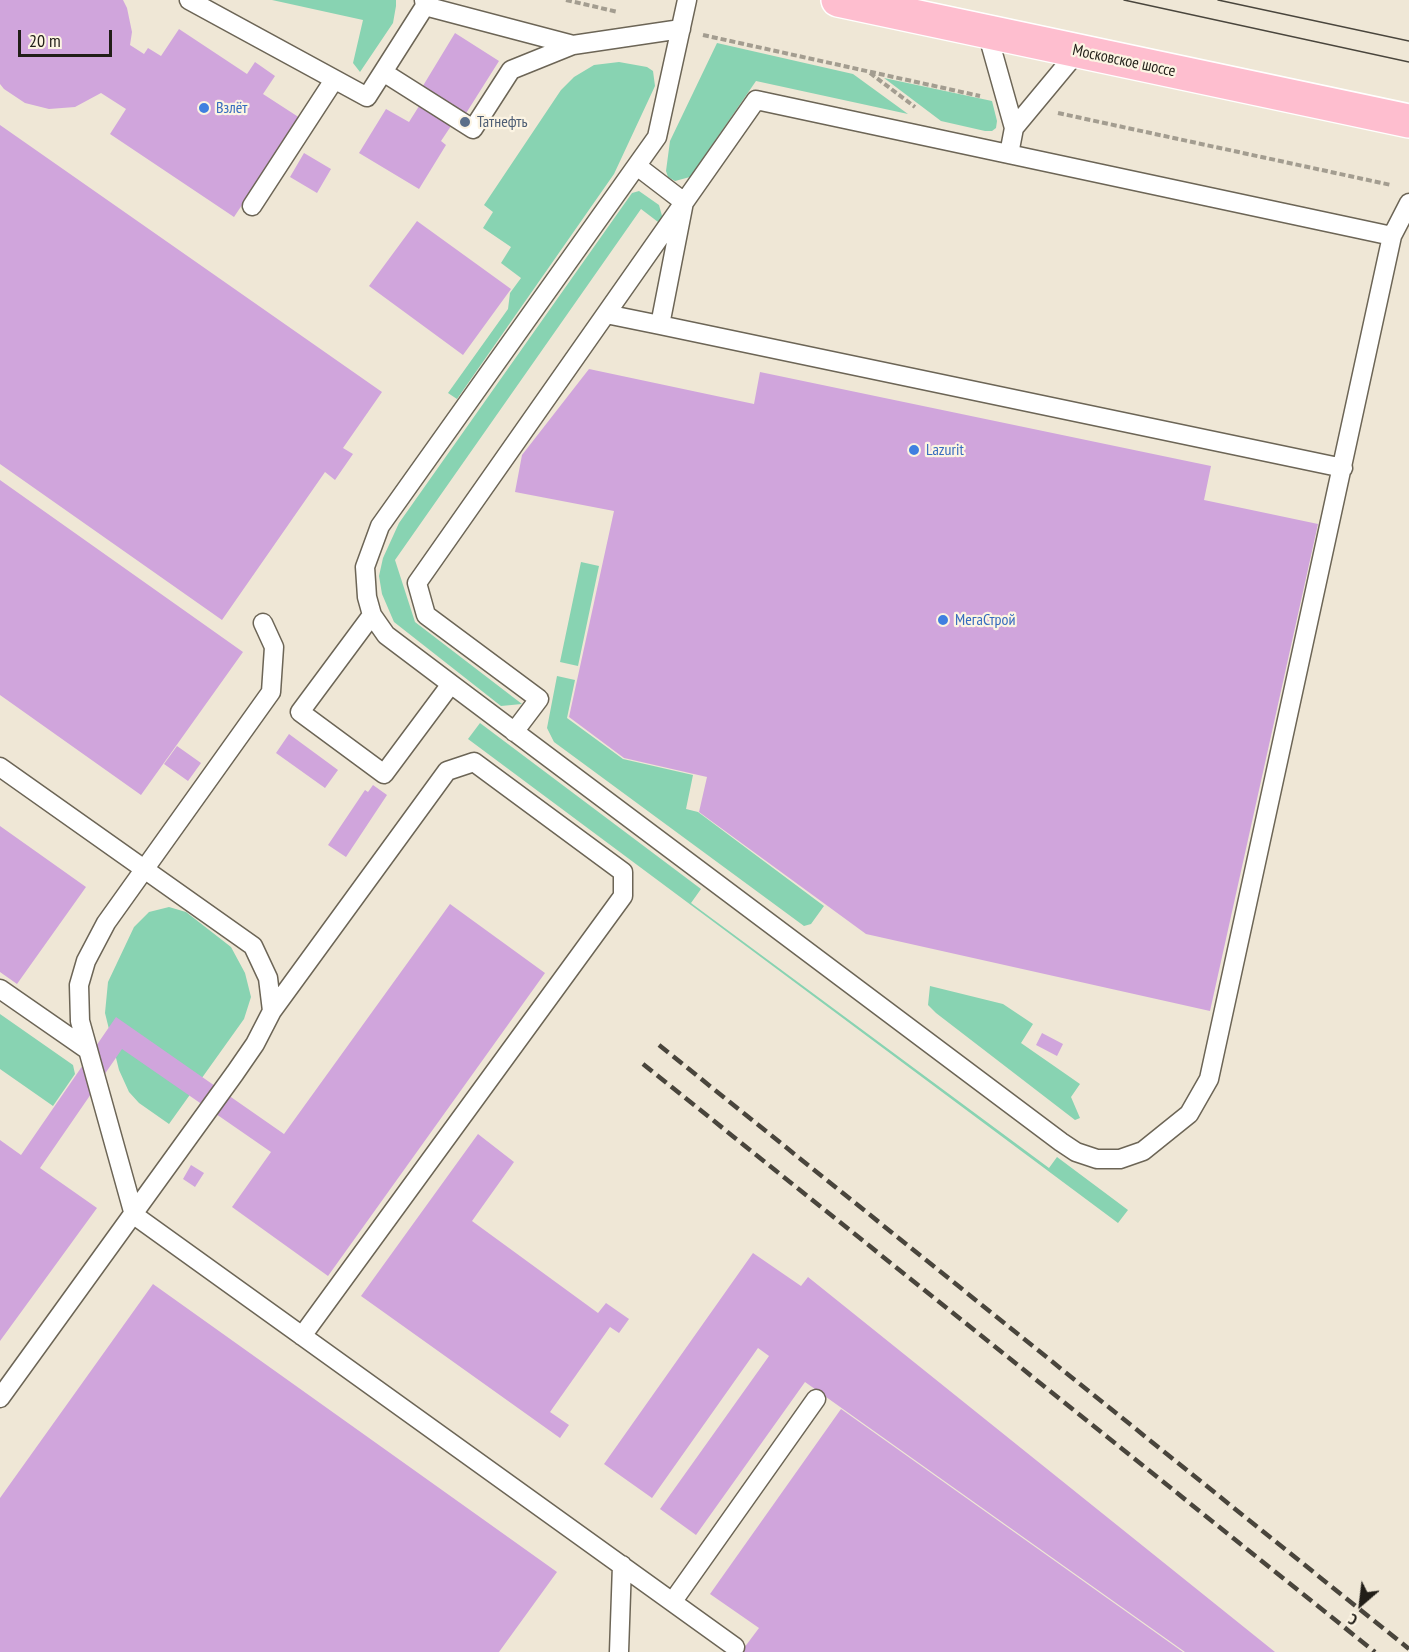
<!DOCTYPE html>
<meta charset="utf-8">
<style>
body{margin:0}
#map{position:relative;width:1409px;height:1652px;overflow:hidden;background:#efe7d6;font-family:"PT Sans Narrow",sans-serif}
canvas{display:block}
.north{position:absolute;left:1331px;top:1574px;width:60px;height:60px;-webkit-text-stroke:4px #fcf4e3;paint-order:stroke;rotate:208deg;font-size:16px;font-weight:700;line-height:24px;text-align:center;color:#211e18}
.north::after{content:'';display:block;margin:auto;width:21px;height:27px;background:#211e18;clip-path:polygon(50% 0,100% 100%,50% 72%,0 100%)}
.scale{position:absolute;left:18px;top:30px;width:94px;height:27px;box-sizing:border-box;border:3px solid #211e18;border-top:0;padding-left:8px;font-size:18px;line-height:21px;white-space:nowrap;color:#211e18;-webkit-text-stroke:4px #fcf4e3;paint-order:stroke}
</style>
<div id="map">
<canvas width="1409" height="1652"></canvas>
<div class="north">С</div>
<div class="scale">20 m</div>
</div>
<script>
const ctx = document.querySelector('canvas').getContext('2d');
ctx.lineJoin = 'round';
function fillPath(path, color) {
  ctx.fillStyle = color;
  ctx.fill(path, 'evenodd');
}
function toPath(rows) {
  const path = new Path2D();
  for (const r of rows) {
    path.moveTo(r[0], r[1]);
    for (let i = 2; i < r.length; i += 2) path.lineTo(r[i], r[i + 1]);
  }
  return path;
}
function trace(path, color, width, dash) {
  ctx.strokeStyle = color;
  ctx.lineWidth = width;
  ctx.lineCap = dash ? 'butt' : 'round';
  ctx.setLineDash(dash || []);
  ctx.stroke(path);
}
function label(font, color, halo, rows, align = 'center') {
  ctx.font = font + ' "PT Sans Narrow",sans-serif';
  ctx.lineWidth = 4.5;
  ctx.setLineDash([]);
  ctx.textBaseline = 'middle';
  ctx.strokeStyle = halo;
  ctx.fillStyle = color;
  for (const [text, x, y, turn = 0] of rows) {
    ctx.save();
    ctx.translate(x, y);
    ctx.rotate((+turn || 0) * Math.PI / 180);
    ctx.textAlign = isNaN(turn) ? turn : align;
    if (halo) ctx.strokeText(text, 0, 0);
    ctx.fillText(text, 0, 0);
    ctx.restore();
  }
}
fillPath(toPath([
 [272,0,396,0,396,6,393,23,360,72,353,63,363,20],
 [717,43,853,74,908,114,756,81,690,177,675,181,668,177,666,171,670,141],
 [619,62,647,67,653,71,655,86,614,174,457,399,448,393,508,309,510,293,521,278,501,263,511,247,483,228,493,212,484,205,561,90,574,77,594,65],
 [884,78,992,101,997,121,996,128,992,131,985,131,941,121],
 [639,191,659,205,664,223,662,225,641,209,395,560,415,622,522,704,501,706,394,622,382,594,379,576,383,558,399,523,632,193],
 [581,562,599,566,578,666,560,662],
 [557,676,575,680,567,718,623,759,693,775,686,809,698,812,824,906,811,924,804,926,554,742,547,728],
 [480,723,701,889,691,903,1049,1168,1057,1157,1128,1210,1118,1223,468,739],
 [169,907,186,912,231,947,245,973,251,997,244,1019,169,1124,139,1103,129,1092,119,1070,105,1013,108,982,134,927,149,912],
 [930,986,1003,1004,1033,1024,1021,1043,1080,1084,1071,1097,1080,1118,1075,1120,936,1013,928,1005],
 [0,1014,73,1065,75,1074,53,1106,0,1069]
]), '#88d3b2');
fillPath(toPath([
 [0,0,123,0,127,8,132,32,130,45,144,54,148,48,161,56,179,29,247,74,255,62,275,76,263,94,300,118,234,217,110,134,126,109,101,93,75,107,49,109,25,103,4,89,0,84],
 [455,33,499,61,458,126,453,123,441,141,446,145,419,189,359,153,386,109,409,122,421,103,415,99],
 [0,125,382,392,343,448,353,454,335,480,325,472,222,620,0,464],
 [304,153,331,169,317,193,290,177],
 [417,221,511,289,463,355,369,286],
 [589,369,754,404,760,372,1182,460,1211,466,1204,500,1318,524,1210,1011,866,934,699,812,707,777,624,758,569,717,614,511,515,492,522,455],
 [0,480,243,652,141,795,0,695],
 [289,734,338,770,325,788,276,753],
 [177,746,201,763,188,781,164,764],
 [373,785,387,795,346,857,328,845,365,790,368,792],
 [0,826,86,887,17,984,0,972],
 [450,904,545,973,328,1276,232,1207,271,1152,122,1049,40,1168,97,1208,0,1341,0,1140,21,1155,116,1017,284,1134],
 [1042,1033,1063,1044,1057,1056,1036,1045],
 [478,1134,514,1162,472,1221,598,1313,606,1303,629,1319,619,1333,610,1327,550,1412,569,1425,560,1438,361,1296],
 [191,1165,204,1173,195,1187,183,1179],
 [753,1253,801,1286,808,1277,1275,1652,1185,1652,805,1382,696,1535,660,1509,769,1356,758,1348,652,1498,604,1464],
 [153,1284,557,1572,499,1652,0,1652,0,1498],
 [841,1409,1183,1652,741,1652,759,1628,710,1594]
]), '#d0a5dc');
const lane = toPath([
 [189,0,367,97,383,72,473,129,511,70,573,45,681,29],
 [687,0,657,137,380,526,365,567,367,597,372,615,300,712,384,774,451,684,1061,1142,1076,1152,1097,1159,1120,1159,1143,1151,1189,1114,1209,1079,1392,236,1409,203],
 [425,6,573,45],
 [987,32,1014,128,1009,154],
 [383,72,425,6,424,0],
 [1014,128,1078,51],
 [637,166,684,202,660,325,1343,468],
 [252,206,334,80],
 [606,314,660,325],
 [372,615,386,635,451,684],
 [263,623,274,647,271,692,106,923,86,961,79,985,80,1021,134,1215,735,1647],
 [514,732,539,699,426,615,417,583,756,100,1392,236],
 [0,767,253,946,268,978,272,1011,255,1044,235,1073,0,1398],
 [0,989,88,1050],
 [272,1011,447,771,474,762,623,872,623,896,302,1336],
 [673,1601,816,1399],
 [619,1652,622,1565]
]);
const primary = toPath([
 [838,0,1409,121]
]);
trace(lane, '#6c6556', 21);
trace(primary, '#fff', 36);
trace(toPath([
 [566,0,618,12],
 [703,35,980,96],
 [870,73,915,107],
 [1058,113,1391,185]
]), '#a39d90', 4, [6, 3]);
trace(lane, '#fff', 18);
trace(primary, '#febecf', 33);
trace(toPath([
 [1124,0,1409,62],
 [1218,0,1409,41]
]), '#49453c', 1.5);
trace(toPath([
 [659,1045,1409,1649],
 [643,1064,1375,1652]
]), '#49453c', 4.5, [12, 6]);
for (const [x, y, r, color] of [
 [204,108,6,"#3f7fe0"],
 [465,122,6,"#5c6f8a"],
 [914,450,6,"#3f7fe0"],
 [943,620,6,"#3f7fe0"]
]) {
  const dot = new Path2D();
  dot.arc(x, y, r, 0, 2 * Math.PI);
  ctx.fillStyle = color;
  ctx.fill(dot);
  trace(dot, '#fcf4e3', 2);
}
label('16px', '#211e18', '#fcf4e3', [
 ["Московское шоссе",1124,61,12]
]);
label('16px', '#366cbe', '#fcf4e3', [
 ["Взлёт",216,108],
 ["Lazurit",926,450],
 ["МегаСтрой",955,620]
], 'left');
label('16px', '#4e5e75', '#fcf4e3', [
 ["Татнефть",477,122]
], 'left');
</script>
